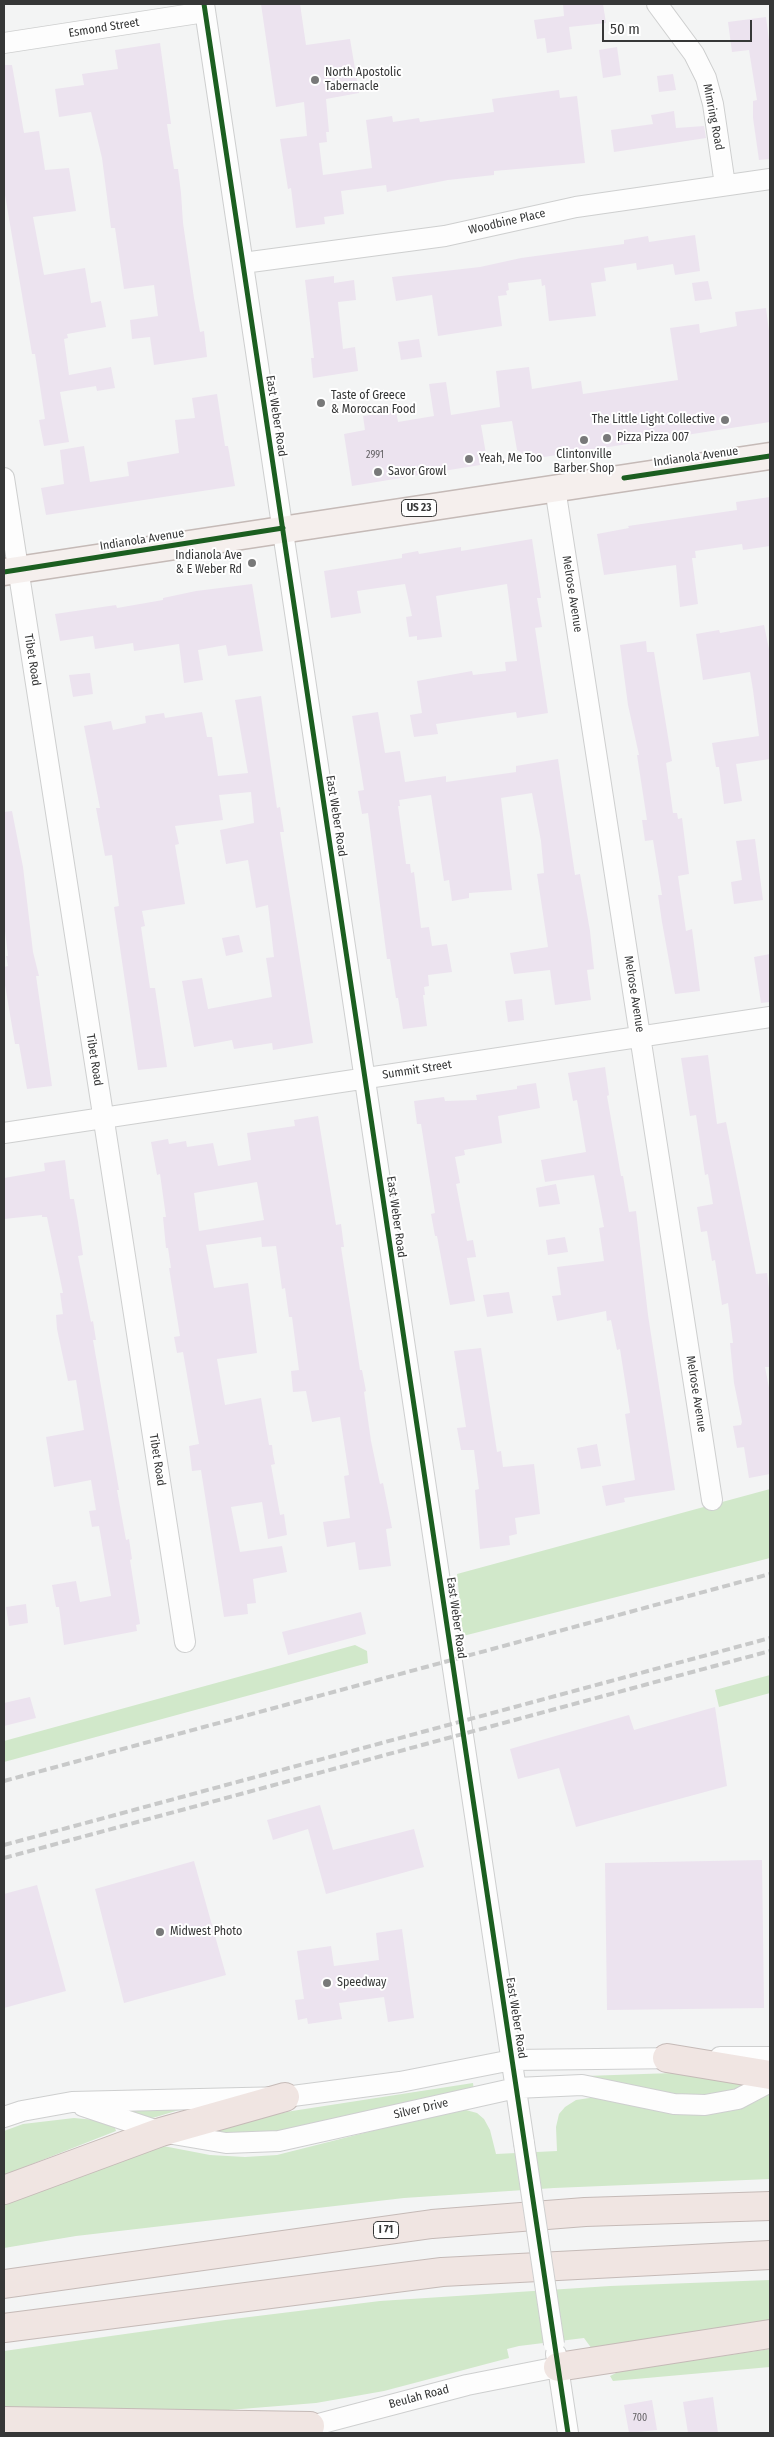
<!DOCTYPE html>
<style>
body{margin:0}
#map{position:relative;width:774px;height:2437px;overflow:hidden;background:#f3f4f4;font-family:"Fira Sans Condensed",sans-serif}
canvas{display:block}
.frame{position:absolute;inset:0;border:5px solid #363737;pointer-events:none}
.scale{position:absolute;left:602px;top:20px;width:150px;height:22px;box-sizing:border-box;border:2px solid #363737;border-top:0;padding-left:6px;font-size:15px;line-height:18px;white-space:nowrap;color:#363737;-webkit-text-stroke:4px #fff;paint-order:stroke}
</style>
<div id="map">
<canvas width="774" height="2437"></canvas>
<div class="frame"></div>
<div class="scale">50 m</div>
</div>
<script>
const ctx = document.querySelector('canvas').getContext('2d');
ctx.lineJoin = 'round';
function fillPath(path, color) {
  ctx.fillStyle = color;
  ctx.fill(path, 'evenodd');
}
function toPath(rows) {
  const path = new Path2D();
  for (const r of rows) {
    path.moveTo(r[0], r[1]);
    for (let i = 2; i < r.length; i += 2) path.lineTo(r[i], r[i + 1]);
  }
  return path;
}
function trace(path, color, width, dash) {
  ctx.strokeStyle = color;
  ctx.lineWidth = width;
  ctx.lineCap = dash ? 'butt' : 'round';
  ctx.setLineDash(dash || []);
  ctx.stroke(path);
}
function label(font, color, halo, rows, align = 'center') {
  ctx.font = font + ' "Fira Sans Condensed",sans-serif';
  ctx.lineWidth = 4;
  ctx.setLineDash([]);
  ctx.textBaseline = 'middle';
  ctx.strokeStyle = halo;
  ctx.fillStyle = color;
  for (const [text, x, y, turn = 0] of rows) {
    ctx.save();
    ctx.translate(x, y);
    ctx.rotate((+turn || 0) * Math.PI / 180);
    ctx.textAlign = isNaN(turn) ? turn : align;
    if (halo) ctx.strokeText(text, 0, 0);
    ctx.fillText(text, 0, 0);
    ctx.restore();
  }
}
fillPath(toPath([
 [770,1489,770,1558,463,1636,457,1574],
 [355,1645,367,1651,368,1663,4,1762,4,1741],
 [770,1675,770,1693,719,1707,715,1690],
 [673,2073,742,2082,741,2089,703,2096,681,2096,585,2076],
 [473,2083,474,2091,285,2135,217,2138,207,2128,292,2111],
 [770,2093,770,2179,554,2188,404,2198,76,2236,4,2248,4,2202,158,2145,210,2155,245,2157,277,2155,455,2110,466,2110,477,2113,484,2119,490,2130,496,2154,557,2151,556,2127,559,2114,565,2107,576,2100,596,2097,654,2109],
 [102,2098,189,2107,146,2120],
 [74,2118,96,2120,114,2125,116,2131,4,2175,4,2131,23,2124],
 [770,2280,770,2324,592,2349,584,2338,519,2346,507,2349,509,2358,384,2391,316,2403,191,2413,4,2411,4,2351,225,2320,380,2301,610,2286],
 [770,2349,770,2367,613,2381,610,2376,620,2371]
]), '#d1e8ca');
fillPath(toPath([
 [261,4,300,4,306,45,350,39,359,93,326,99,329,132,326,132,327,142,319,143,323,175,372,168,366,120,392,116,393,122,419,118,420,122,494,112,492,99,559,90,560,98,577,96,585,163,494,171,494,175,448,180,387,192,386,185,341,191,344,214,324,217,325,224,296,228,291,188,288,189,280,139,307,136,304,102,276,107],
 [563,4,603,4,606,23,569,27,572,49,547,53,545,38,537,39,534,20,564,16],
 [766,17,770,48,770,159,759,160,753,118,753,101,757,100,749,50,732,52,728,22],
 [160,43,171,124,167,124,174,169,178,169,181,193,183,223,194,298,200,332,204,331,207,357,154,365,150,337,132,339,130,320,158,316,154,285,124,289,115,228,111,228,102,158,91,112,59,117,55,89,84,85,82,74,118,69,115,50],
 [617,47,621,75,603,78,599,50],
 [4,65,12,65,24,133,39,131,45,170,69,168,76,211,33,217,44,275,85,268,91,303,101,301,106,327,67,334,68,338,64,339,69,375,111,367,115,388,97,391,96,386,60,392,69,442,44,446,39,420,45,419,35,354,32,354,4,189],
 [673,74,676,90,659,92,657,76],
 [674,111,676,128,704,126,706,138,614,152,611,130,653,124,651,115],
 [695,235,700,271,675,275,673,264,637,270,636,263,604,268,606,281,591,283,596,316,549,321,545,285,542,286,541,279,508,283,509,290,506,291,507,295,498,296,502,326,438,336,432,295,396,301,392,277,480,267,521,258,624,244,624,240,648,236,649,242],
 [334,276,334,283,354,280,356,300,338,302,343,349,355,347,358,371,313,378,311,358,314,358,305,280],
 [708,281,712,299,695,301,692,283],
 [766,308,770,339,770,422,531,459,517,450,512,421,481,425,486,454,478,455,480,465,352,486,344,434,365,430,363,416,396,411,398,422,434,416,429,384,446,382,451,415,500,407,496,371,529,367,532,389,581,381,583,394,678,380,670,328,699,324,700,333,737,326,735,312],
 [419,339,422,357,401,360,398,342],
 [217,394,225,446,228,446,235,486,46,515,41,488,64,484,60,450,84,446,90,482,129,476,127,462,179,453,175,420,195,418,192,398],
 [770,497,770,546,743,550,742,544,695,551,696,558,692,558,698,604,680,607,676,565,604,575,597,534,629,528,628,526,737,510,736,502],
 [532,539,541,598,537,598,542,627,535,628,548,713,517,718,516,712,436,724,438,734,414,737,410,715,422,713,417,681,472,671,473,675,506,671,505,662,517,661,507,584,436,596,442,637,417,640,417,636,409,637,406,617,412,616,405,584,357,591,361,613,331,618,324,571,402,558,402,554,418,551,419,554,461,547,461,551],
 [252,584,263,651,228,656,226,645,198,650,203,680,184,683,179,644,134,651,133,643,95,649,93,636,60,641,55,614,116,605,117,608,163,600,163,598,196,591],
 [764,625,770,654,770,759,736,764,742,801,724,804,719,767,716,767,712,743,759,736,753,690,750,672,703,680,696,634,719,630,720,633],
 [646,641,647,652,654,652,672,761,666,763,673,813,677,813,678,819,682,818,689,874,678,876,686,931,692,929,700,991,675,994,662,922,658,895,662,895,653,840,645,841,642,820,647,820,637,755,639,755,628,705,620,645],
 [90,673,93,694,73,697,69,675],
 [261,696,277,808,280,807,284,832,280,832,313,1043,273,1050,272,1043,234,1049,232,1040,194,1047,182,981,202,978,208,1009,272,997,266,958,274,957,268,905,256,908,248,860,226,864,220,830,254,823,251,792,219,795,223,820,175,826,179,844,175,845,185,904,142,911,145,926,141,927,150,988,155,988,167,1067,138,1070,114,907,119,906,112,855,105,856,96,808,100,808,84,726,111,721,113,730,146,723,145,716,164,713,165,718,202,712,207,737,212,737,218,776,248,773,235,700],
 [378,712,385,753,400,751,405,782,446,776,446,782,516,772,516,766,558,759,575,875,580,874,590,931,594,969,587,970,591,1000,555,1005,550,970,514,974,510,953,548,947,537,874,544,873,541,841,532,793,501,798,512,890,469,893,469,898,452,901,449,880,444,881,431,795,399,800,400,806,398,806,406,864,410,864,411,873,414,872,421,928,429,927,432,946,447,944,452,972,428,975,429,986,424,987,425,995,423,995,427,1026,403,1029,398,998,396,998,390,959,387,959,368,813,362,814,358,791,364,790,352,716],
 [12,811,23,867,33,952,39,976,36,976,52,1086,27,1089,19,1044,15,1044,4,979,4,967,8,966,6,956,8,956,4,923,4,812],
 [755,839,763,900,734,904,731,882,742,880,736,841],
 [239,935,243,952,226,956,222,938],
 [770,954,770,1002,761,1003,754,957],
 [522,999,524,1020,508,1022,505,1001],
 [708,1055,717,1124,726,1122,756,1274,767,1273,770,1297,770,1367,765,1367,770,1393,770,1474,749,1478,744,1447,737,1448,733,1426,741,1425,742,1422,734,1383,730,1343,733,1343,728,1303,722,1305,715,1260,712,1261,707,1231,701,1232,697,1207,713,1204,708,1174,705,1175,696,1115,690,1116,681,1058],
 [605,1067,609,1095,607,1096,621,1176,623,1176,629,1212,636,1211,648,1315,675,1490,624,1498,625,1502,606,1506,602,1486,635,1480,625,1414,630,1413,620,1349,617,1350,611,1320,607,1321,606,1311,557,1321,552,1296,561,1295,557,1267,604,1261,599,1228,604,1227,594,1175,545,1182,541,1160,586,1152,577,1100,573,1101,568,1073],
 [536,1083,540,1108,498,1116,502,1143,464,1150,465,1155,455,1157,460,1183,456,1184,467,1241,473,1240,476,1257,467,1258,475,1301,450,1305,437,1236,435,1236,431,1214,435,1213,421,1124,417,1124,414,1101,444,1097,445,1101,477,1100,476,1095,517,1089,517,1086],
 [318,1116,336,1225,341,1224,344,1247,341,1247,360,1370,362,1370,366,1391,364,1392,371,1441,380,1484,383,1483,392,1528,386,1529,391,1566,359,1570,355,1542,327,1547,323,1522,350,1518,344,1476,349,1475,340,1417,312,1422,306,1391,293,1392,291,1371,299,1370,292,1317,289,1317,285,1288,282,1289,276,1246,262,1247,261,1237,206,1245,214,1288,248,1283,257,1353,217,1359,225,1405,261,1398,269,1445,272,1445,273,1454,275,1464,271,1465,280,1515,284,1514,287,1535,268,1539,262,1502,231,1507,240,1552,282,1546,287,1572,253,1579,256,1603,247,1604,248,1614,224,1617,201,1470,192,1471,189,1446,199,1444,183,1352,177,1353,174,1337,180,1336,169,1268,171,1268,168,1248,166,1248,163,1217,166,1217,160,1174,157,1175,151,1142,168,1139,169,1144,186,1141,187,1147,213,1143,218,1166,251,1160,247,1133,295,1126,294,1120],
 [257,1182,264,1220,199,1231,194,1193],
 [65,1160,70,1199,74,1199,78,1222,83,1255,78,1256,91,1322,93,1321,96,1340,93,1340,119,1490,117,1490,126,1540,129,1539,132,1559,130,1560,140,1624,136,1625,137,1631,64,1645,59,1607,56,1607,52,1585,76,1581,80,1602,111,1596,99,1526,92,1527,89,1511,96,1510,91,1480,54,1487,46,1437,84,1430,76,1380,68,1381,57,1329,56,1315,63,1314,60,1293,63,1293,47,1217,42,1217,42,1215,4,1219,4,1178,45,1171,44,1163],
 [556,1184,560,1204,539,1207,536,1188],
 [565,1237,568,1252,548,1255,546,1240],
 [509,1292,513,1313,487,1317,483,1295],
 [481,1348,497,1452,501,1451,503,1467,534,1464,540,1514,515,1518,517,1534,509,1536,510,1545,480,1549,475,1490,479,1489,474,1450,461,1450,457,1428,466,1427,454,1351],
 [597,1444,601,1466,581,1469,577,1448],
 [26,1604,28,1623,9,1626,6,1607],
 [361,1612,366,1634,288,1655,282,1632],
 [30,1697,36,1718,4,1726,4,1703],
 [715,1707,727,1786,576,1827,559,1768,518,1779,510,1749,629,1715,634,1730],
 [320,1805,333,1850,414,1829,424,1867,326,1894,308,1829,273,1840,267,1820],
 [762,1860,764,2008,607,2010,605,1863],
 [194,1861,226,1975,124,2003,95,1889],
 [37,1885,66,1991,4,2008,4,1894],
 [402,1929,414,2018,388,2022,384,1997,339,2003,342,2019,308,2024,307,2018,298,2020,295,2000,304,1999,297,1951,331,1946,334,1966,379,1960,376,1933],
 [713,2397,718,2433,688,2433,683,2402],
 [652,2400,657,2430,629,2433,624,2405]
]), '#ece3ef');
const minor = toPath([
 [204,4,524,2143],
 [657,4,694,54,706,78,713,104,725,185],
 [4,43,205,12],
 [243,263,445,236,576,207,770,179],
 [4,478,185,1642],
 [555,488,712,1500],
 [4,1133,770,1017],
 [720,2057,770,2057],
 [83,2106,161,2132,226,2143,279,2141,516,2088,582,2085,674,2104,705,2105,738,2099,770,2082],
 [4,2117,22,2111,72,2102,285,2097,400,2082,512,2060,681,2058],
 [556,2354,568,2433],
 [296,2430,467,2385,558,2367]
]);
const major = toPath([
 [4,572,770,456]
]);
const highway = toPath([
 [667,2058,770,2075],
 [4,2190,161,2132,285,2097],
 [4,2284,432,2224,585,2212,770,2206],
 [4,2328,442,2272,770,2255],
 [558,2367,770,2334],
 [4,2421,310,2426]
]);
trace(minor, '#cecfcf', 22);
trace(major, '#c5bab7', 29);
trace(highway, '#c5bab7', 30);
trace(minor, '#fdfdfd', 20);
trace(major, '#f5efed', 26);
trace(highway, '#f0e5e2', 28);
trace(toPath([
 [4,1781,770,1574],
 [4,1845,770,1638],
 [4,1858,770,1651]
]), '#c8c9c9', 4, [8, 4]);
const minorBridge = toPath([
 [524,2143,554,2344]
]);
trace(minorBridge, '#cecfcf', 22, []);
trace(minorBridge, '#fdfdfd', 20);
trace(toPath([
 [204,4,568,2433],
 [624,478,770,456],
 [4,572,283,528]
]), '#1b5e20', 5);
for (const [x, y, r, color] of [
 [315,80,5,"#787979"],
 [321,403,5,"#787979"],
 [725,420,5,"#787979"],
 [607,438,5,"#787979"],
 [584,440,5,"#787979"],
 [469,459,5,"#787979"],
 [378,472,5,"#787979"],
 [252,563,5,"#787979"],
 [160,1932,5,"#787979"],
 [327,1983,5,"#787979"]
]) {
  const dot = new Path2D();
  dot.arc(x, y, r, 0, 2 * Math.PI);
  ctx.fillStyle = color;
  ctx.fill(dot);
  trace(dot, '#fff', 2);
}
label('10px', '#646265', null, [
 ["2991",375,455],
 ["700",640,2418]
]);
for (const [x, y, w] of [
 [419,508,35],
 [386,2230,25]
]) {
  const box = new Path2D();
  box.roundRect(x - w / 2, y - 8.5, w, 17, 4);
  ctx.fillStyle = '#fff';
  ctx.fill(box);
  trace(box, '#363737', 1);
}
label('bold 11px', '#363737', null, [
 ["US 23",419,508],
 ["I 71",386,2230]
]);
label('12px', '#363737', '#fff', [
 ["Esmond Street",104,28,-9],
 ["Mimring Road",713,117,79],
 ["Woodbine Place",507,222,-13],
 ["East Weber Road",276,416,81],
 ["Indianola Avenue",696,457,-8],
 ["Indianola Avenue",142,540,-9],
 ["Melrose Avenue",572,594,81],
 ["Tibet Road",32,660,81],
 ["East Weber Road",336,816,81],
 ["Melrose Avenue",634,994,81],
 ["Tibet Road",94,1060,81],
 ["Summit Street",417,1070,-9],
 ["East Weber Road",396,1217,82],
 ["Melrose Avenue",696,1394,81],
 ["Tibet Road",157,1460,81],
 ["East Weber Road",456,1618,82],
 ["East Weber Road",516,2018,81],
 ["Silver Drive",421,2109,-13],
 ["Beulah Road",419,2397,-15]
]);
label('12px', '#363737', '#fff', [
 ["North Apostolic",325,73],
 ["Tabernacle",325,87],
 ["Taste of Greece",331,396],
 ["& Moroccan Food",331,410],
 ["The Little Light Collective",715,420,"right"],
 ["Pizza Pizza 007",617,438],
 ["Clintonville",584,455,"center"],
 ["Barber Shop",584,469,"center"],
 ["Yeah, Me Too",479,459],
 ["Savor Growl",388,472],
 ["Indianola Ave",242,556,"right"],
 ["& E Weber Rd",242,570,"right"],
 ["Midwest Photo",170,1932],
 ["Speedway",337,1983]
], 'left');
</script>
